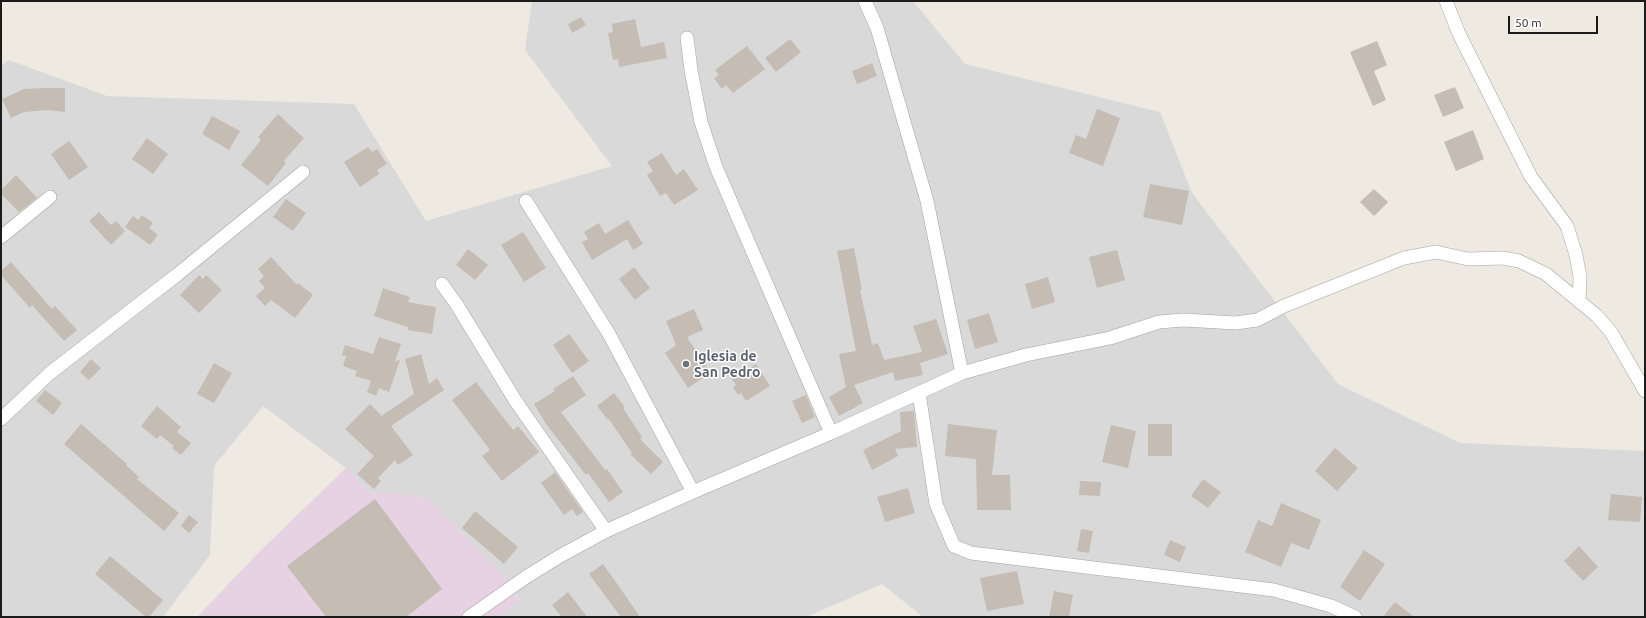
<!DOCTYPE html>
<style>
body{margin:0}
#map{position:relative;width:1646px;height:618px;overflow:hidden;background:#eeeae1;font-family:Ubuntu,sans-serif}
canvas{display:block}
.frame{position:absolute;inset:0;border:2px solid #1c1c1c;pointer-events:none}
.scale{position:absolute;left:1508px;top:16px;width:90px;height:18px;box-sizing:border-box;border:2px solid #1c1c1c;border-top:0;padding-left:5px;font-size:12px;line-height:14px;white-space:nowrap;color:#1c1c1c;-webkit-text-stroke:3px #fff;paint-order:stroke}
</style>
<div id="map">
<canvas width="1646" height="618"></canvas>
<div class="frame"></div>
<div class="scale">50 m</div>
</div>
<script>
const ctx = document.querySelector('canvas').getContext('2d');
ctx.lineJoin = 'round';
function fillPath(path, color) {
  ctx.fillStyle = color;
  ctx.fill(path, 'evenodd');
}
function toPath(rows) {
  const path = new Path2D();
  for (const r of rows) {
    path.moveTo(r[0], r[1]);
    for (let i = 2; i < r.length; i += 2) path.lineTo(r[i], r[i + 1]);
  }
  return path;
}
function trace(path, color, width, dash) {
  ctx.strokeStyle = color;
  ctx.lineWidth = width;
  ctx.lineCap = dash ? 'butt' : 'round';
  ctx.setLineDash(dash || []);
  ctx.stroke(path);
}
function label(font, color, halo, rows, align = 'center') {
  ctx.font = font + ' Ubuntu,sans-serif';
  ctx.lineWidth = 3;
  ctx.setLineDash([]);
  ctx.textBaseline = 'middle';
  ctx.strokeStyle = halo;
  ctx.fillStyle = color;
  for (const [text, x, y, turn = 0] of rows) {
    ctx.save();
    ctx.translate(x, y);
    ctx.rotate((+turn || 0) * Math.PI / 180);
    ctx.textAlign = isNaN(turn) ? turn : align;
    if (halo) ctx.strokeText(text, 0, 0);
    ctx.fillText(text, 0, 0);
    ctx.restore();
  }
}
fillPath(toPath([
 [532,1,913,1,965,64,1160,112,1192,193,1338,384,1460,443,1645,451,1645,617,923,617,882,584,806,617,500,617,520,600,501,574,427,497,370,492,346,468,263,406,214,466,210,555,163,617,1,617,1,66,9,60,107,96,354,104,426,221,612,166,525,50]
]), '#dad9d9');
fillPath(toPath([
 [346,468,370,492,427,497,501,574,520,601,500,617,197,617,258,553]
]), '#e7d2e3');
fillPath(toPath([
 [581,17,586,25,572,33,568,24],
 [635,19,641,47,664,42,667,58,619,67,618,59,613,60,608,33,613,32,612,24],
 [790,39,801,52,776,72,765,58],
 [1377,41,1387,65,1374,71,1386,100,1373,106,1350,52],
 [747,46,765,69,733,93,726,85,722,89,714,78,719,75,715,70],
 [872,63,877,76,857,84,852,71],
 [1455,87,1464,108,1443,117,1434,95],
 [45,88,65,88,65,112,48,110,24,112,11,118,2,99,24,89],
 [1097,109,1120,118,1103,166,1069,153,1076,135,1086,139],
 [278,114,304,138,284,161,286,163,268,186,241,165,261,140,258,137],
 [212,116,240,131,229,150,202,134],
 [1473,130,1484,159,1456,171,1444,142],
 [147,138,168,154,153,174,132,159],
 [69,141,88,167,69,180,51,154],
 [368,147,372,152,377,149,387,164,377,170,379,174,360,187,344,162],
 [662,153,676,175,684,169,698,190,674,205,666,193,660,196,647,175,653,171,647,162],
 [16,175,37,198,19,212,1,194,1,190],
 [1150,184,1189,191,1182,225,1143,217],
 [1374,189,1388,202,1374,216,1360,202],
 [286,199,306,213,293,231,273,217],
 [99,212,111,225,116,221,125,231,111,245,89,221],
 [142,215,153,223,149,228,158,235,150,245,125,227,133,216,138,220],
 [628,220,643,244,633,250,627,239,592,260,582,242,588,239,584,232,599,223,605,234],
 [523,232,546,268,524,282,501,245],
 [854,248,862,290,860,290,872,345,878,343,884,360,922,352,913,326,936,319,948,354,920,363,923,375,895,381,893,372,854,385,863,403,839,416,829,397,846,387,839,354,856,351,837,251],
 [468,249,488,265,475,280,456,265],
 [1117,250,1125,280,1097,288,1089,257],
 [271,257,297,285,298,283,313,295,295,318,271,300,265,306,256,296,265,288,259,281,264,276,258,269],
 [11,262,52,309,55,306,77,330,64,341,32,305,30,308,1,275,1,271],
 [634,267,650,288,635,300,619,279],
 [199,275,203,279,206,275,222,290,199,313,180,295],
 [1048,277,1055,302,1032,309,1025,284],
 [383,288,410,297,408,302,436,307,432,334,408,330,408,327,374,316],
 [694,309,703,330,687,337,711,373,688,388,665,353,676,345,666,321],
 [989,313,998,342,975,349,967,320],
 [569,334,589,361,572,373,553,345],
 [379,337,401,344,395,361,400,360,389,392,379,388,376,396,367,392,371,381,355,376,357,371,343,366,346,356,342,355,345,345,373,354],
 [421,354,429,384,437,378,444,390,391,426,413,455,398,465,395,460,378,478,381,481,374,489,357,474,374,456,345,429,370,404,381,415,380,417,414,394,405,359],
 [91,359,101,368,89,380,80,372],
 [214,363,232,373,214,403,197,394],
 [756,364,770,386,746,401,741,393,738,395,733,387,736,385,732,379],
 [573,376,586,395,561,412,605,470,607,469,623,492,609,502,588,473,586,475,546,424,534,404,555,391,553,389],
 [476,382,513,430,518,426,539,452,502,481,482,456,490,450,452,400],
 [45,390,62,403,53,415,36,401],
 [614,393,625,407,623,408,642,437,640,439,663,462,651,474,630,454,632,453,609,419,608,420,597,406],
 [806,395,815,417,802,423,792,401],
 [157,406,181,427,177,432,191,443,181,455,172,448,174,446,160,435,157,439,141,426],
 [914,411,917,447,895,449,898,456,872,470,863,450,901,431,900,412],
 [81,424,127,464,126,465,139,477,137,479,179,513,164,531,64,444],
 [948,424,997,430,992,475,1010,475,1011,510,977,510,976,459,945,456],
 [1148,424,1172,424,1172,456,1148,456],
 [1111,425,1136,431,1128,468,1102,462],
 [1335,448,1358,468,1337,491,1315,471],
 [555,472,583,512,577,516,572,509,564,515,541,483],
 [1203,479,1221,492,1208,508,1191,496],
 [1080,481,1101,482,1100,496,1079,495],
 [908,488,915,513,885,522,877,497],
 [1611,494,1642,497,1640,522,1608,520],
 [375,499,442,589,406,617,326,617,287,566],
 [1281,503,1321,520,1309,550,1291,543,1281,567,1245,552,1258,520,1272,526],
 [475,511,518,547,504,564,462,528],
 [189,515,198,522,189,533,181,526],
 [1081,529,1093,531,1089,553,1077,551],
 [1170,540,1186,547,1180,562,1164,555],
 [1579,546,1598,567,1583,581,1564,561],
 [1364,550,1385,564,1360,601,1340,587],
 [110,556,163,600,149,617,146,617,95,574],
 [603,564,618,585,640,617,621,617,589,574],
 [1017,571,1024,604,987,611,980,578],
 [1054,591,1073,595,1069,617,1049,617],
 [568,592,587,617,562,617,552,605],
 [1395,602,1414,617,1383,617]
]), '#c5bcb4');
const minor = toPath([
 [865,1,877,28,927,201,962,373],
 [1446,1,1459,34,1531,177,1567,226,1576,255,1580,277,1579,301],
 [687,38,691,70,701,122,716,167,831,433],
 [526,201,609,334,693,492],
 [1,237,50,197],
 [442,284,457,305,515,400,606,531],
 [919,393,936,504,954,546,971,553,1274,590,1331,606,1355,617],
 [1,419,50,373,178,274,303,172],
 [469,617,526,577,560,556,606,531,693,492,831,433,962,373,1026,355,1110,338,1159,322,1183,320,1236,323,1257,320,1284,306,1404,258,1436,252,1468,259,1503,258,1519,261,1546,274,1597,316,1611,332,1645,391]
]);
trace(minor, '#a3a3a3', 14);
trace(minor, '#fff', 13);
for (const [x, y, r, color] of [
 [686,364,4,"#6b7280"]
]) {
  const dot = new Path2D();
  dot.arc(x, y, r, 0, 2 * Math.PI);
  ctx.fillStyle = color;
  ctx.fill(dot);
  trace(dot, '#fff', 1.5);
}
label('bold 14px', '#5b616d', '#fff', [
 ["Iglesia de",694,356],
 ["San Pedro",694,372]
], 'left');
</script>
